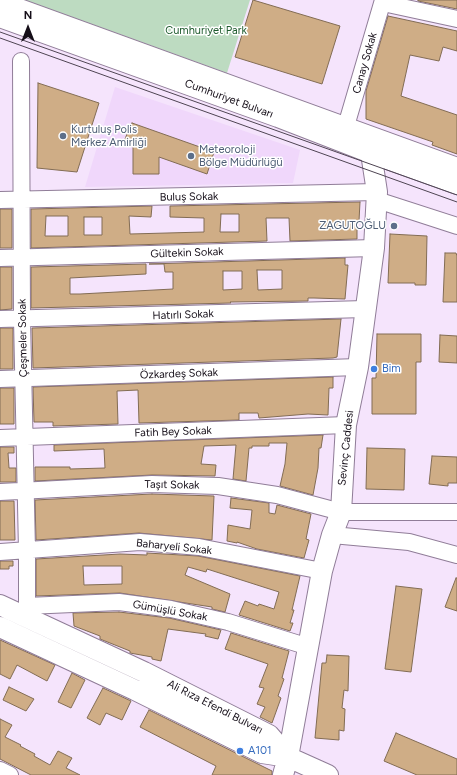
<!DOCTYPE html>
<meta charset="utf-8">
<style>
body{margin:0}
#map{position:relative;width:457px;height:775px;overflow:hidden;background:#f5e4fc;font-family:Figtree,sans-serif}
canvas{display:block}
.north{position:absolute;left:8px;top:8px;width:40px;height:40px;-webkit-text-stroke:3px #fff;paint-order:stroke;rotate:0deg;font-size:11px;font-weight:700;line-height:16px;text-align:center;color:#150e18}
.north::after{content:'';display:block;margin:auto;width:14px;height:18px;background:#150e18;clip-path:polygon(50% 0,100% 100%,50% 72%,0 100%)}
</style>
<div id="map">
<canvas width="457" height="775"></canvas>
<div class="north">N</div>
</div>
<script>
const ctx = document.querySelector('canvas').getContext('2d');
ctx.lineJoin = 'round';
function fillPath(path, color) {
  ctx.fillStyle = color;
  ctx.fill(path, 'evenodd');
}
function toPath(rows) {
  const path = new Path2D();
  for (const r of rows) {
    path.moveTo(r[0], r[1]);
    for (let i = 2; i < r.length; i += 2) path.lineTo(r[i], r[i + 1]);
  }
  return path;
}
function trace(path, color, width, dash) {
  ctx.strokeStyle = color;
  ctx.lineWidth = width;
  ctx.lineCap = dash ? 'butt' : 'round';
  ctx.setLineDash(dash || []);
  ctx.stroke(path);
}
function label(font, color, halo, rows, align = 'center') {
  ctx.font = font + ' Figtree,sans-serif';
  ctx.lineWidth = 3;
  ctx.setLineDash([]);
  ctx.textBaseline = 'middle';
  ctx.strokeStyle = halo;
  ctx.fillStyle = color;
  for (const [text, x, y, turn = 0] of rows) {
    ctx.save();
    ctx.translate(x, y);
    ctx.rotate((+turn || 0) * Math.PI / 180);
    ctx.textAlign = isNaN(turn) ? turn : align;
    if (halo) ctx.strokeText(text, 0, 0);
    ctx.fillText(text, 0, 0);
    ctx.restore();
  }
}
fillPath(toPath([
 [115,87,300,150,293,183,85,187]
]), '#f0d7fb');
fillPath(toPath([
 [25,0,250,0,227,73]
]), '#bddbc1');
const building = toPath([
 [253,0,340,26,322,84,235,57,253,0],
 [418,0,457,0,457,9,418,1,418,0],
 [388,16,457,31,457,51,443,47,439,61,410,55,401,96,457,115,457,154,432,145,433,142,366,119,366,91,388,16],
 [38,83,99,103,77,172,37,168,38,83],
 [132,123,214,152,207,174,159,157,159,174,133,174,133,144,124,141,132,123],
 [360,202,359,221,357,221,357,239,290,241,289,218,266,218,267,241,31,248,31,209,152,206,151,217,129,216,130,234,204,232,204,218,170,217,170,206,360,202],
 [221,214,239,214,239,232,220,232,221,214],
 [46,216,68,216,68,236,45,236,46,216],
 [84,217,102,217,102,235,84,235,84,217],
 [0,209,12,209,12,248,0,248,0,209],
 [390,234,427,236,426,285,415,285,415,283,388,283,390,234],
 [445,253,456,253,457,256,457,302,443,302,445,253],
 [345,258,345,265,348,265,345,299,314,298,308,298,308,301,230,302,231,303,31,308,31,267,146,264,146,274,70,278,70,294,80,294,173,289,173,272,165,272,164,264,149,264,345,258],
 [257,270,282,270,282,289,258,290,257,270],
 [223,271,242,271,242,289,223,290,223,271],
 [0,267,12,267,12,309,0,310,0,267],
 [341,319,337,357,333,358,33,368,32,328,341,319],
 [0,328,13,328,13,369,0,369,0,328],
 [377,334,421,334,421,362,416,362,416,414,372,414,372,378,376,378,377,334],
 [440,335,457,336,457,363,439,362,440,335],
 [333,377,333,388,329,388,328,415,308,414,259,418,258,413,239,413,239,420,139,423,138,390,117,391,118,424,53,426,53,422,34,422,33,387,333,377],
 [0,388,14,388,14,424,0,424,0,388],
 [323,435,321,448,319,448,318,468,313,495,280,486,285,464,287,443,269,443,269,446,252,446,252,448,249,448,246,481,233,479,236,445,204,446,201,464,216,465,215,476,152,475,35,481,35,467,70,467,70,469,105,468,104,449,54,451,54,445,323,435],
 [0,447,14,447,14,453,8,453,9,468,16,468,16,482,0,482,0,447],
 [367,448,405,449,404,490,366,489,367,448],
 [432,456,457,457,457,483,448,483,448,486,429,484,432,456],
 [152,494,214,496,212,540,139,533,36,540,35,500,152,494],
 [231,498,269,503,269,513,275,514,277,505,311,514,306,539,309,540,304,558,257,549,237,542,237,543,227,541,228,525,250,529,252,510,230,508,231,498],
 [0,501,14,501,15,540,0,540,0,501],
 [147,553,198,556,300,576,292,610,294,610,290,623,293,623,290,631,239,615,245,601,258,606,259,604,274,609,279,592,207,569,206,572,188,567,185,575,230,594,225,612,212,609,212,607,120,593,36,596,36,559,120,554,147,555,147,553],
 [83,566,122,566,122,584,84,585,83,566],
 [0,561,13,561,13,566,9,566,9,569,0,569,0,561],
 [456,578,457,578,457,611,445,607,456,578],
 [396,586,422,589,411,672,385,669,396,586],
 [119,612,169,618,221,630,218,639,205,636,206,634,168,629,161,661,152,659,152,657,130,653,130,651,100,639,100,636,74,626,73,613,119,612],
 [231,633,289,651,282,678,284,679,278,696,281,698,272,723,260,717,265,707,257,704,264,688,259,687,268,664,225,649,231,633],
 [0,640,55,665,47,681,17,665,10,679,0,674,0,640],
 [327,655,349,656,348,691,344,690,342,708,345,709,344,731,339,730,339,740,315,738,322,663,326,663,327,655],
 [72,673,85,680,71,708,58,702,72,673],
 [9,687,34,699,26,711,3,700,9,687],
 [103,688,131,701,122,720,106,713,100,725,87,718,103,688],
 [149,710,272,771,272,775,212,775,216,766,140,727,149,710],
 [0,719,12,725,5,737,21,745,20,746,35,754,34,756,50,765,58,751,72,758,66,768,80,775,31,775,0,759,0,719],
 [396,733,457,759,457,775,417,775,384,761,396,733]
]);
fillPath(building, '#cfad86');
trace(building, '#826c54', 1);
const minor = toPath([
 [383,3,457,19],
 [21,61,22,319,27,551,27,606,24,616],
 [346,126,383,0],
 [0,200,377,192],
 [377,200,457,226],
 [0,258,374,248],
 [0,319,365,309],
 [0,379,358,367],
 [0,438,346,425],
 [0,492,152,484,218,486,277,495,341,512,457,512],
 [332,535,409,542,457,555],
 [0,552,140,542,199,547,322,571],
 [27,606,119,602,171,609,228,622,309,647],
 [0,770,10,775]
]);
const major = toPath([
 [0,2,457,168],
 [0,17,278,117,371,153,457,184],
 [0,605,144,672,269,735,288,757,289,763],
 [0,627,135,690,262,753,288,757,328,775],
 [283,775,288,757,322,571,332,535,341,512,346,425,358,367,374,248,377,192,371,153,346,126]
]);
trace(minor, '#907d98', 18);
trace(major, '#907d98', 22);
trace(minor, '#fff', 16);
trace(major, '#fff', 20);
trace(toPath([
 [0,32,457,195],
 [0,38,457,202]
]), '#4e4452', 1);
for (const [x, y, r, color] of [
 [63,136,4,"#5c6f8a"],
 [191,156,4,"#5c6f8a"],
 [394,226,4,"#5c6f8a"],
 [374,369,4,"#3f7fe0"],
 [240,751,4,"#3f7fe0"]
]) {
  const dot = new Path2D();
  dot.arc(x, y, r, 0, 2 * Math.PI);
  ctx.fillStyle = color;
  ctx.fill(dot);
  trace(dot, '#fff', 1.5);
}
label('11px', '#1e5b2e', '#fff', [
 ["Cumhuriyet Park",206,31]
]);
label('11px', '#150e18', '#fff', [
 ["Canay Sokak",365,63,-74],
 ["Cumhuriyet Bulvarı",229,99,20],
 ["Buluş Sokak",189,197,-1],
 ["Gültekin Sokak",187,253,-2],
 ["Hatırlı Sokak",183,315,-2],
 ["Çeşmeler Sokak",23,338,-91],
 ["Özkardeş Sokak",179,374,-2],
 ["Fatih Bey Sokak",173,432,-2],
 ["Sevinç Caddesi",346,448,-84],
 ["Taşıt Sokak",172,485,1],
 ["Baharyeli Sokak",174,547,6],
 ["Gümüşlü Sokak",170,611,10],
 ["Ali Rıza Efendi Bulvarı",215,707,27]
]);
label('11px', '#4e5e75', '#fff', [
 ["Kurtuluş Polis",71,130],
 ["Merkez Amirliği",71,143],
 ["Meteoroloji",199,150],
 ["Bölge Müdürlüğü",199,163],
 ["ZAGUTOĞLU",386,226,"right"]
], 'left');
label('11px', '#366cbe', '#fff', [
 ["Bim",382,369],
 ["A101",248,751]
], 'left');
</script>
